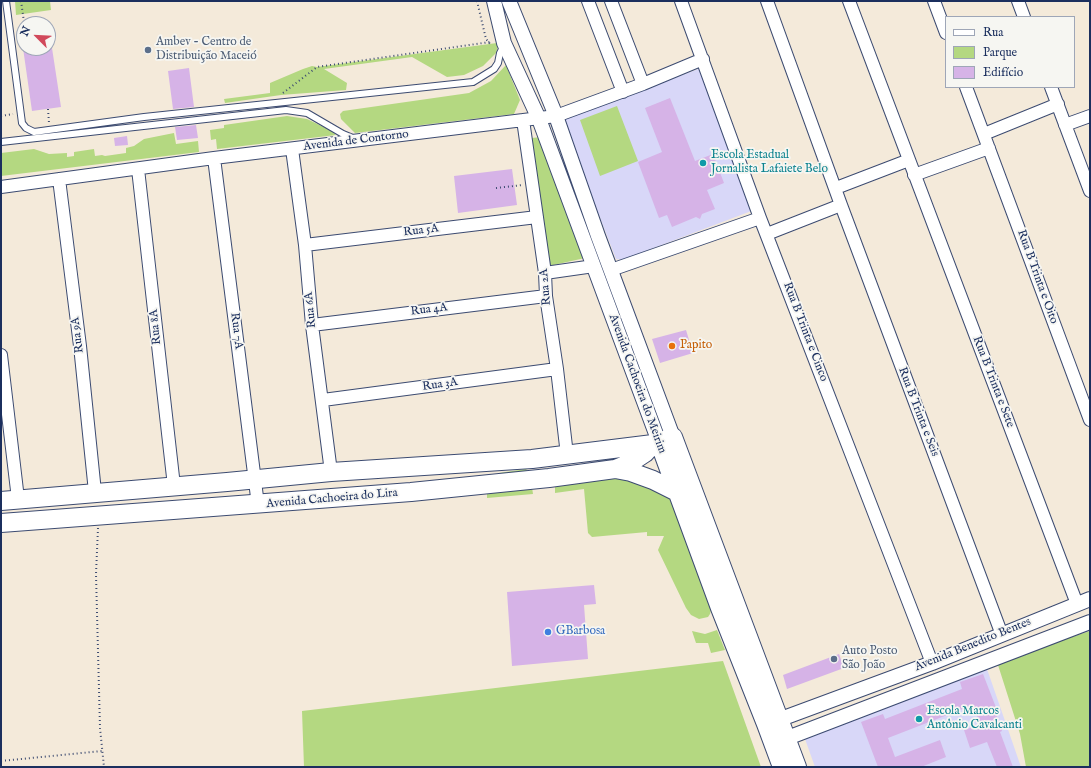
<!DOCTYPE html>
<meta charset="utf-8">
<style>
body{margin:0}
#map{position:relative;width:1091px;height:768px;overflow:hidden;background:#f4eada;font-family:"IM FELL English",serif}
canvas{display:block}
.frame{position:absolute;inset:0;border:2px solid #1b2f5e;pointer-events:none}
.legend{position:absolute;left:945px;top:16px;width:130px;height:72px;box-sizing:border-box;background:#f6f6f2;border:1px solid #9ea6b7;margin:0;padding:5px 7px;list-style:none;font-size:12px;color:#1b2f5e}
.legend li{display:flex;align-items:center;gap:8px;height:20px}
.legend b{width:20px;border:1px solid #9ea6b7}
.north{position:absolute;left:16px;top:16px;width:40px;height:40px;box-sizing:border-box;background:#f6f6f2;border:1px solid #9ea6b7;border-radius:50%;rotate:294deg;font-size:11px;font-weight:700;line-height:16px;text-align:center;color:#1b2f5e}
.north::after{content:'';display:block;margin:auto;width:14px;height:18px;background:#d1495b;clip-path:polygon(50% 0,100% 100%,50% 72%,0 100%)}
</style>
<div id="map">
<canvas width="1091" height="768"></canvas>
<div class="frame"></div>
<ul class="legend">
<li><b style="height:5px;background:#fff"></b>Rua</li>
<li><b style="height:11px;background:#b4d881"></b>Parque</li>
<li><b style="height:11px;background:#d6b3e7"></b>Edifício</li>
</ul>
<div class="north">N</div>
</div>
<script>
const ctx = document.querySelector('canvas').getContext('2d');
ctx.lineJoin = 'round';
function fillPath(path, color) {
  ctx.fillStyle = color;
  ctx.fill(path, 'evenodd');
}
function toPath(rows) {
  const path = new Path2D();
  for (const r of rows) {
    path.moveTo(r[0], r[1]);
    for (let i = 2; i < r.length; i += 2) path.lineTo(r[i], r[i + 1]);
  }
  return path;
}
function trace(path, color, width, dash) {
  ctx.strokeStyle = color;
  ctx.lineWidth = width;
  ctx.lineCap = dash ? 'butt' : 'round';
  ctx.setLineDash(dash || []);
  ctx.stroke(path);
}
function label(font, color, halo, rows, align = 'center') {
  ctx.font = font + ' "IM FELL English",serif';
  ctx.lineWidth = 3.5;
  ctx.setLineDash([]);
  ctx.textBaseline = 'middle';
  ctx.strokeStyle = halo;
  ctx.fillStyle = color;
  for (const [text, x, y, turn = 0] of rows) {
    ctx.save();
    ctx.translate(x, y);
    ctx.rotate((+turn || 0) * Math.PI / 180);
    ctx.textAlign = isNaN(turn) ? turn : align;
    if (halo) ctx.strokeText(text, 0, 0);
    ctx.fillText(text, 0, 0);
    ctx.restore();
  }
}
fillPath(toPath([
 [701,68,754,210,622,260,616,259,562,120],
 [987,669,1021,767,815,767,805,739]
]), '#d8d7f8');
fillPath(toPath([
 [15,1,50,1,51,10,16,15],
 [497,43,498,46,496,53,483,66,464,75,447,77,412,57,324,69,347,83,346,90,281,95,225,103,224,99,270,93,270,83,303,69,312,66,317,67],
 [506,65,520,100,514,114,355,133,341,119,340,114,343,111,469,93,491,81],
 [617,106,638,161,600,176,580,120],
 [287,116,307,119,330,130,336,135,217,149,216,139,211,140,210,130,224,128,224,125],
 [174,133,176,144,198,141,199,152,1,176,1,153,34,149,49,154,67,153,67,157,74,156,74,152,94,149,95,156,102,155,105,156,126,153,126,148,134,146,144,139],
 [541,137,585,258,549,266,532,138],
 [638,465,649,468,659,475,665,486,707,589,711,610,710,614,708,617,699,619,691,615,686,608,658,550,664,536,647,536,647,532,592,537,588,533,584,489,555,493,555,486],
 [526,469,530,474,533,494,487,498,487,488,492,479,499,473],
 [717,630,725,650,711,653,708,643,696,643,692,631,705,634],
 [1090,631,1090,767,1026,767,1020,734,998,665,1066,639],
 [723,661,761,767,304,767,302,711]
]), '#b4d881');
fillPath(toPath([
 [23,48,52,48,61,107,32,111],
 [189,68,194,107,173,109,168,71],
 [670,98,695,161,713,154,724,183,707,190,715,209,702,214,700,219,696,217,672,227,667,215,659,218,638,162,662,152,645,108],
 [196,125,198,138,177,140,175,127],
 [127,136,128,145,115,146,114,138],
 [512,169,517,205,458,213,454,176],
 [686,330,693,353,660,363,652,339],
 [594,585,596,604,584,605,588,659,512,666,507,592],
 [839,654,844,668,787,689,783,675],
 [983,674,997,710,995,711,1002,731,1000,732,1013,767,997,767,987,742,970,748,964,730,980,724,973,705,888,738,895,757,940,740,946,757,921,767,878,767,861,722,883,714,885,719,962,689,960,682]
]), '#d6b3e7');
const service = toPath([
 [6,1,22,123,26,128,34,132,144,117,473,82,494,69,498,63,500,53,504,45],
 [1,142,286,110,307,113,343,134,355,139]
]);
const minor = toPath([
 [588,1,623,92],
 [611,1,643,84],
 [681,1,760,218,932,663],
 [767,1,841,205,1002,635],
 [849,1,1077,604],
 [934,1,946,33],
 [1018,1,1024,17],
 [966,87,1090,420],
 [1051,87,1090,191],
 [523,120,545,273,546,296,557,369,567,455],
 [1065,125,1090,116],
 [984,134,1058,104],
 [292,149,305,245,312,325,331,472],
 [214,158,258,505],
 [138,169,174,486],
 [914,175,989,148],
 [59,179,80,346,95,492],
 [1,187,214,158,556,116,643,84,703,59],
 [836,188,909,160],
 [767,234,841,205],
 [305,245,537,217],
 [611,270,760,218],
 [545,273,594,266],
 [312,325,546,296],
 [1,355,18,499],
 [323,400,557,369]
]);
const tertiary = toPath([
 [494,1,504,43,539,119,659,442],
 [509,1,556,116,598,236,673,437],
 [770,723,932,663,1090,599],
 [777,742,1090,622]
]);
const primary = toPath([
 [659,442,720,608,766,724,782,767],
 [615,469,631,472,653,480,677,492],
 [1,501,227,482,331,472,532,459,653,444,673,437,797,767],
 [1,523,411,492,549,478,615,469,630,463,645,453,653,444]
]);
trace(service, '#3c4b71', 8);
trace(minor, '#3c4b71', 14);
trace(tertiary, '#3c4b71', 16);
trace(primary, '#3c4b71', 20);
trace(toPath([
 [21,1,24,22],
 [477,1,486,39,491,45],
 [283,93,317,67,490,42],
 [48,109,49,123],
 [1,116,13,114],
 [496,188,523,185],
 [98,528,96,574,100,728,104,767],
 [1000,727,1014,721],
 [1,761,102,751]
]), '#3c4b71', 2, [1, 3]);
trace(service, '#fff', 6);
trace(minor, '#fff', 12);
trace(tertiary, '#fff', 14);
trace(primary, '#fff', 18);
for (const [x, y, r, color] of [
 [148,50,4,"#5c6f8a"],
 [703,163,4,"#0f9aa8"],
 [672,346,4,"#e8710a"],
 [548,632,4,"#3f7fe0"],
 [834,659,4,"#5c6f8a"],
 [919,719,4,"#0f9aa8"]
]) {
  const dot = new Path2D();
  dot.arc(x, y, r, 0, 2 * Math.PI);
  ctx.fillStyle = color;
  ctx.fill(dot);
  trace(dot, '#f6f6f2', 1.5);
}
label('12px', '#4e5e75', '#f6f6f2', [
 ["Ambev - Centro de",156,43],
 ["Distribuição Maceió",156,57],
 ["Auto Posto",842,652],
 ["São João",842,666]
], 'left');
label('12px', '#1b2f5e', '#f6f6f2', [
 ["Avenida de Contorno",356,141,-7],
 ["Rua 5A",421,231,-7],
 ["Rua B Trinta e Oito",1037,277,70],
 ["Rua 2A",546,287,-95],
 ["Rua 6A",311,310,-96],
 ["Rua 4A",429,310,-7],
 ["Rua 8A",156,327,-96],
 ["Rua 7A",236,331,83],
 ["Rua B Trinta e Cinco",805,332,69],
 ["Rua 9A",78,335,-97],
 ["Rua B Trinta e Sete",993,382,69],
 ["Avenida Cachoeira do Meirim",637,384,70],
 ["Rua 3A",440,385,-8],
 ["Rua B Trinta e Seis",918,412,69],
 ["Avenida Cachoeira do Lira",332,499,-5],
 ["Avenida Benedito Bentes",973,645,-22]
]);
label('12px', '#0d838f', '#f6f6f2', [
 ["Escola Estadual",711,156],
 ["Jornalista Lafaiete Belo",711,170],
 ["Escola Marcos",927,712],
 ["Antônio Cavalcanti",927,726]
], 'left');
label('12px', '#c56008', '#f6f6f2', [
 ["Papito",680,346]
], 'left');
label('12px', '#366cbe', '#f6f6f2', [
 ["GBarbosa",556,632]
], 'left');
</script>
